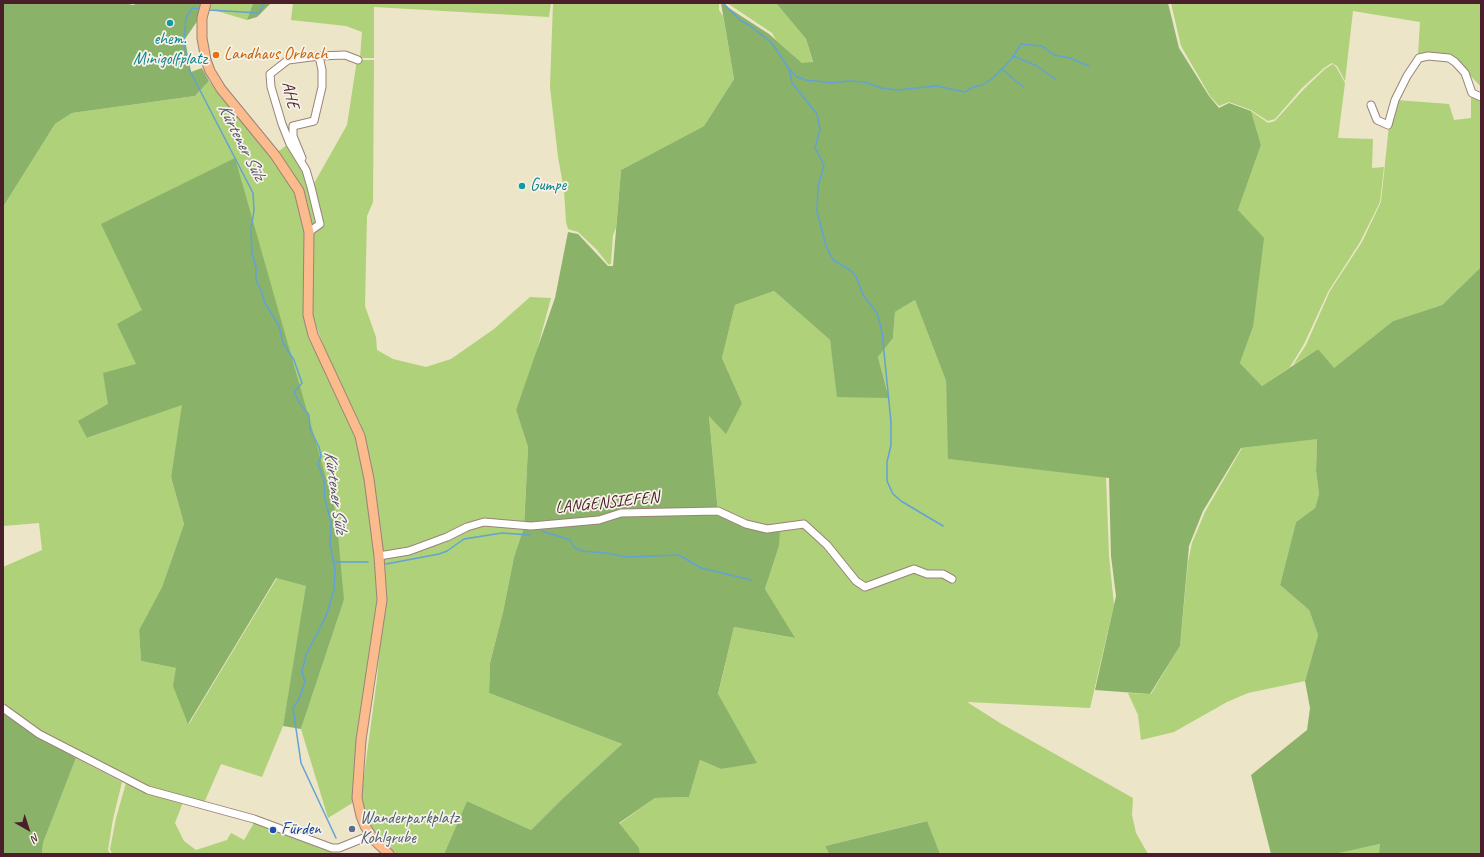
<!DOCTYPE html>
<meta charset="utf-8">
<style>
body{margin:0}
#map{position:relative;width:1484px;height:857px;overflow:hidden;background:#ece5c7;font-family:Caveat,sans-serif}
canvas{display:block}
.frame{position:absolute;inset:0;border:4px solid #4a1f2b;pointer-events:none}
.north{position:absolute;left:8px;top:809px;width:40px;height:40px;-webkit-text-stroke:3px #f7f3e8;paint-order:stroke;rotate:141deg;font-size:11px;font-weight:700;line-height:16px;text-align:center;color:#4a1f2b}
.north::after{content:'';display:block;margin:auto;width:14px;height:18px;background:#4a1f2b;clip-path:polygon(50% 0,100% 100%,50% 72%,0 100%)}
</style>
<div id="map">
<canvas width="1484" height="857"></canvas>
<div class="frame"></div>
<div class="north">N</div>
</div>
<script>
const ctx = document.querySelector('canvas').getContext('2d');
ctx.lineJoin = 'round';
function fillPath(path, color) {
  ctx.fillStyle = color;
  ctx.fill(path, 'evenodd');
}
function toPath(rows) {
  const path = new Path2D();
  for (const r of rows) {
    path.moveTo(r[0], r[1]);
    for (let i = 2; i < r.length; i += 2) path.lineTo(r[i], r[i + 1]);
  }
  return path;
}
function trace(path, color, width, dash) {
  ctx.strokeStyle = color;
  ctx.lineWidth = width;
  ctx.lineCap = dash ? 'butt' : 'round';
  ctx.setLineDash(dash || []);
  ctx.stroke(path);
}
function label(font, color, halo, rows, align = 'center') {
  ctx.font = font + ' Caveat,sans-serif';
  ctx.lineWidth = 3.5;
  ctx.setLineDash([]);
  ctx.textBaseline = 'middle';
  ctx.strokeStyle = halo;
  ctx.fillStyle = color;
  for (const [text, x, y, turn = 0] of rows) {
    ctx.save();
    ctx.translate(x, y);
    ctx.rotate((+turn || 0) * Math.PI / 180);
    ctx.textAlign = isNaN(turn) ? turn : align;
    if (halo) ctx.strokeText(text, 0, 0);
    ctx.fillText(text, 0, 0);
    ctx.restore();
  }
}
fillPath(toPath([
 [209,3,253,3,247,20,207,8],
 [293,3,551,3,549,17,374,7,374,58,360,58,362,32,346,26,291,20],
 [553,3,719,3,719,10,723,16,734,79,704,126,621,170,616,228,613,235,611,263,609,265,596,249,578,232,568,229,566,222,564,190,558,157,550,87],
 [727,3,776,3,806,39,813,63,802,63,776,40,772,33],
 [1171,3,1481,3,1481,87,1458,62,1418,56,1420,22,1353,11,1345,81,1337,66,1332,63,1324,68,1302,88,1275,119,1268,121,1251,110,1229,102,1219,106,1210,96,1181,46],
 [357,60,374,60,373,202,367,216,365,306,376,337,377,350,393,359,426,367,451,359,494,329,530,297,551,298,533,365,516,410,528,447,524,524,484,521,409,550,380,555,364,435,324,347,312,315,310,233,320,225,312,187,347,125],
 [1333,64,1336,67,1345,83,1338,138,1373,139,1372,168,1384,167,1380,202,1360,242,1328,292,1304,344,1290,367,1262,386,1240,363,1253,327,1238,210,1261,145,1251,111,1268,123,1275,121,1304,89,1325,69],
 [209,81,273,157,298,191,308,232,306,316,358,436,368,480,379,600,354,802,328,818,301,729,344,600,142,310,136,364,88,438,183,404,171,477,184,524,162,587,139,630,141,661,176,668,189,724,277,578,307,586,283,726,262,777,221,764,204,803,150,788,41,732,3,705,3,567,42,550,39,523,3,526,3,207,55,124,72,113,195,96],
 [1471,93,1481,98,1481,267,1442,305,1393,321,1333,369,1318,349,1293,365,1306,345,1330,291,1362,242,1381,202,1389,125,1396,100,1449,104,1454,120,1471,118],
 [288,144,305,170,319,224,313,229,306,212,275,154],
 [774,291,830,340,838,397,889,397,878,357,893,337,895,312,915,300,946,381,949,459,1106,477,1109,556,1114,605,1090,708,967,702,1000,723,1133,798,1132,815,1136,833,1148,854,940,854,926,821,825,846,829,854,640,854,639,849,619,824,655,798,689,797,700,760,721,769,756,762,718,695,734,627,794,638,765,589,779,546,768,528,746,523,718,511,709,415,742,403,722,358,735,305],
 [1317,438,1316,471,1319,494,1315,508,1296,522,1280,585,1309,610,1318,635,1305,681,1248,693,1227,702,1174,732,1141,740,1138,715,1128,693,1151,694,1180,646,1188,562,1192,543,1205,512,1242,448],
 [484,523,524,527,514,557,503,612,490,663,489,693,622,744,561,800,531,830,467,801,444,854,395,854,375,835,365,818,361,798,377,679,384,600,380,557],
 [76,758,122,782,113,819,108,850,110,854,42,854,43,843],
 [126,783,144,791,183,802,175,823,184,841,196,850,227,840,231,833,244,840,254,823,330,850,333,854,112,854,110,849,116,818],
 [1381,844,1379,854,1334,854,1345,851]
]), '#aed179');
fillPath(toPath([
 [3,3,124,3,133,5,138,3,205,3,200,17,185,39,191,72,202,68,209,81,195,96,72,113,55,124,3,207],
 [253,3,271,3,257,17,247,20],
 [721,3,769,34,802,63,813,62,806,39,776,3,1168,3,1179,48,1209,96,1219,108,1229,103,1251,111,1261,145,1238,210,1264,238,1253,327,1240,363,1262,386,1318,349,1334,368,1393,321,1442,305,1481,267,1481,854,1379,854,1380,844,1334,854,1271,854,1251,775,1307,730,1310,708,1305,681,1318,635,1309,610,1280,585,1296,522,1315,508,1319,494,1316,471,1317,439,1241,448,1203,511,1189,546,1180,646,1150,694,1095,690,1116,596,1111,556,1109,478,948,459,946,381,915,300,895,312,893,338,878,357,889,398,837,397,830,340,774,291,735,305,722,358,742,403,726,434,709,416,718,512,745,525,780,529,779,546,765,589,795,638,734,627,718,694,757,763,721,769,700,760,689,797,655,798,619,823,639,848,640,854,444,854,467,801,531,830,561,800,622,744,489,693,490,663,503,612,514,557,524,527,528,447,516,410,555,298,568,232,578,234,608,266,613,266,621,170,704,126,734,79],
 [235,158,336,513,344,600,301,729,283,726,306,586,276,578,188,724,173,686,176,668,141,661,139,630,162,587,184,524,171,477,182,405,87,438,78,421,108,404,103,373,136,364,117,324,142,310,101,224],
 [3,711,38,736,76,758,43,843,42,854,3,854],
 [927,821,940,854,829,854,825,846]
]), '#8ab369');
trace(toPath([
 [723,3,741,21,749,25,772,43,789,69,792,83,817,114,820,129,815,148,824,165,818,186,817,212,826,246,833,260,850,270,856,276,863,295,877,313,882,332,891,422,891,445,887,462,887,481,893,494,901,501,943,526],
 [209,10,259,13,264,3],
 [1013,56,1037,66,1055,79],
 [187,61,184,41,186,18,192,8,201,9],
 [189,69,253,193,254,210,251,230,252,254,256,267,256,281,261,290,265,303,279,326,283,343,294,360,302,383,294,392,300,404,309,415,310,429,319,447,321,456,318,464,324,480,325,499,331,523,330,544,335,570,334,590,326,616,306,655,302,672,305,682,299,699,293,708,301,763,336,838],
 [1002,69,1023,87],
 [790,70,797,77,806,80,834,83,848,81,865,82,881,88,898,90,936,86,965,92,973,87,983,85,994,77,1012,58,1021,44,1042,46,1054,55,1070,58,1089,66],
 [542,531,570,540,574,547,581,551,607,553,626,557,679,555,701,568,751,580],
 [333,562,368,562],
 [386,564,439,554,447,551,464,539,502,533,530,535],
 [429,854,439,854]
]), '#62a2d5', 1.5);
const minor = toPath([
 [1371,105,1377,120,1388,125,1395,100,1407,76,1419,58,1428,56,1449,58,1455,62,1465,73,1472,93,1481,97],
 [302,158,293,136,293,126,314,121,322,87,322,70,319,56],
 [309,232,320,224,311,187,306,170,290,144,282,124,271,87,270,74,288,60,319,56,345,55,358,60],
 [379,556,409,551,447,537,467,527,484,522,531,526,599,520,621,513,718,511,746,524,767,529,804,524,827,545,856,581,865,587,914,569,927,574,943,574,952,579],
 [3,708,39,734,148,790,254,819,332,848,339,848,371,835]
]);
const major = toPath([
 [206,3,202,18,202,38,206,60,210,71,221,89,275,155,299,191,309,232,308,315,313,335,360,436,369,479,379,556,382,600,361,740,357,798,361,816,365,826,374,840,389,854]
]);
trace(minor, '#9b8279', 9);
trace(major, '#9b8279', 11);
trace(minor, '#fff', 7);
trace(major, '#fbbb8d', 9);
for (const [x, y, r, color] of [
 [170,23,4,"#0f9aa8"],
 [216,55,4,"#e8710a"],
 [522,186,4,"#0f9aa8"],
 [352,829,4,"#5c6f8a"],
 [273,830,4,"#1a4fb4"]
]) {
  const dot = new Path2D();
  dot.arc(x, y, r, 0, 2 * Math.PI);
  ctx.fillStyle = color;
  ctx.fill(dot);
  trace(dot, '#f7f3e8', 1.5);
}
label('17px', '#0d838f', '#f7f3e8', [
 ["ehem.",170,40],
 ["Minigolfplatz",170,60],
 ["Gumpe",530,186,"left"]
]);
label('17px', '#c56008', '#f7f3e8', [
 ["Landhaus Orbach",224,55]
], 'left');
label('17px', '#4a1f2b', '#f7f3e8', [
 ["AHE",290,95,77],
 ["LANGENSIEFEN",607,503,-6]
]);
label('17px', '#4e5e75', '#f7f3e8', [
 ["Wanderparkplatz",360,819],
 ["Kohlgrube",360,839]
], 'left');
label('17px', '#164399', '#f7f3e8', [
 ["Fürden",281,830]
], 'left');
label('italic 18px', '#54536f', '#f7f3e8', [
 ["Kürtener Sülz",241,142,63],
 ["Kürtener Sülz",335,492,82]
]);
</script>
